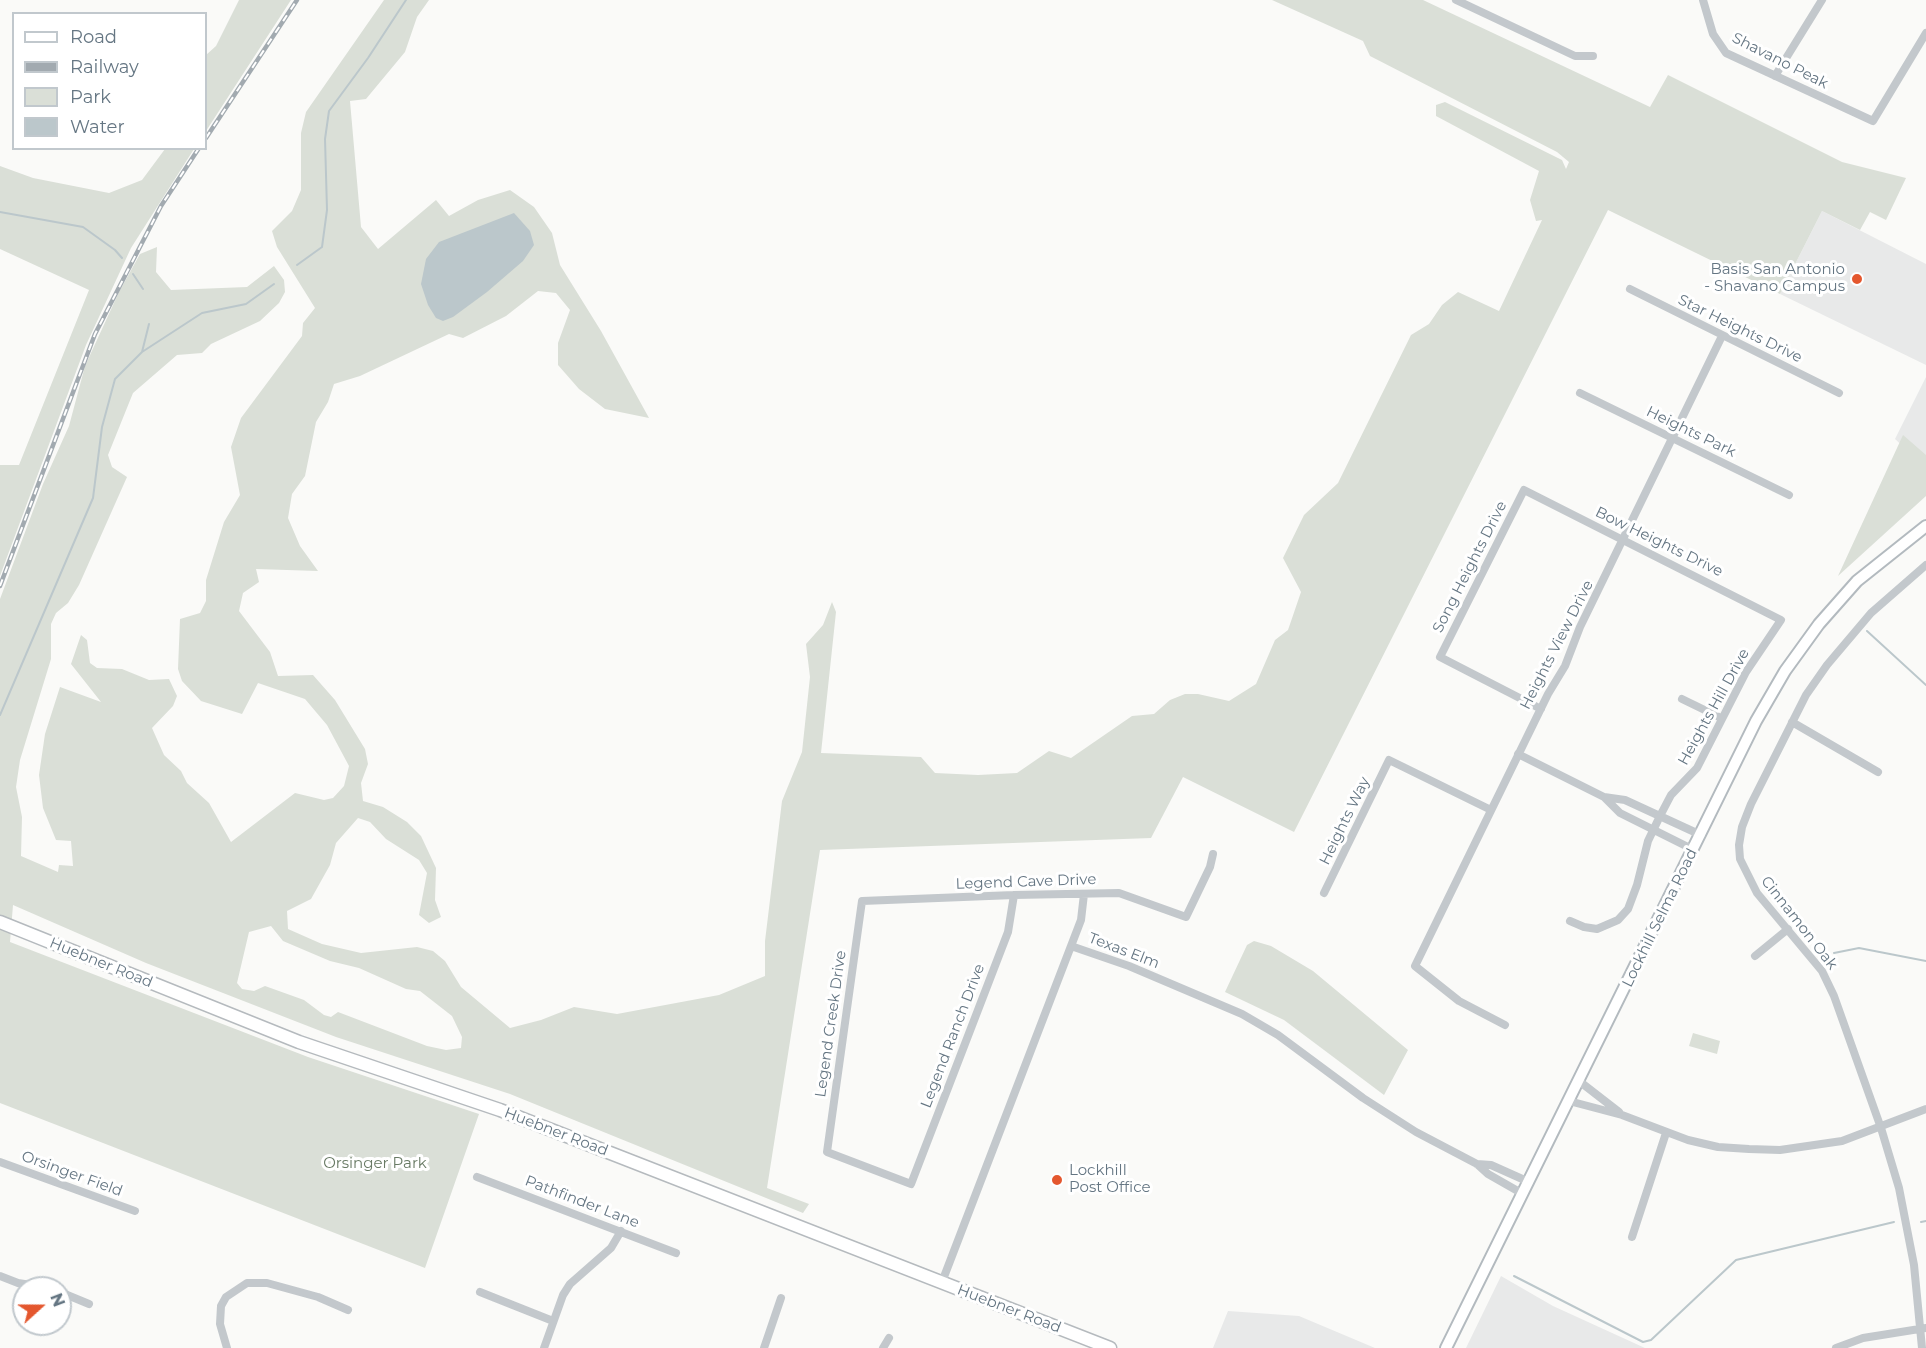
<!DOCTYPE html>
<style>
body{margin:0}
#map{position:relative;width:1926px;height:1348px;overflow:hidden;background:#fafaf8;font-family:Montserrat,sans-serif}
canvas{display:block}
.legend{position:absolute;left:12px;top:12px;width:195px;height:138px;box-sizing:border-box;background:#fff;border:2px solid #c1c8cd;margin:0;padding:8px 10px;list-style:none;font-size:18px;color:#657683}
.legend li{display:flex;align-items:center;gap:12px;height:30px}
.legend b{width:30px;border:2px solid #c1c8cd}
.north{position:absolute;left:12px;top:1276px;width:60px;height:60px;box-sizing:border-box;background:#fff;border:2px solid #c1c8cd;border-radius:50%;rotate:69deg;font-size:16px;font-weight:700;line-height:24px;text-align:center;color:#657683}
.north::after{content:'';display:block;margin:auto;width:21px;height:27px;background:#e4572e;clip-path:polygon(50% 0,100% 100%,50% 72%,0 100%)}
</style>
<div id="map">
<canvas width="1926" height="1348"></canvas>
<ul class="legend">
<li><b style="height:8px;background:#fff"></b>Road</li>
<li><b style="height:8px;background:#a2aab0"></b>Railway</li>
<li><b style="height:16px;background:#dadfd7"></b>Park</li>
<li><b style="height:16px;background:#bbc7cb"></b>Water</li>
</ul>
<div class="north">N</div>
</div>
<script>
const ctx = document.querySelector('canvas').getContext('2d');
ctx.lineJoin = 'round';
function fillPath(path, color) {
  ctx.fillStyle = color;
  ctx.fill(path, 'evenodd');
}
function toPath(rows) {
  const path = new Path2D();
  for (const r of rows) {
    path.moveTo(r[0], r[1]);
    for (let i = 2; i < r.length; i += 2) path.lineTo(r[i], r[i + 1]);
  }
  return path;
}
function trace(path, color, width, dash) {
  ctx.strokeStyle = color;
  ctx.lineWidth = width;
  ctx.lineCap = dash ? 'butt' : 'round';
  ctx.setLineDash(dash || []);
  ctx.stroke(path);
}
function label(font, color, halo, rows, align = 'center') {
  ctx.font = font + ' Montserrat,sans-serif';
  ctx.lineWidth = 6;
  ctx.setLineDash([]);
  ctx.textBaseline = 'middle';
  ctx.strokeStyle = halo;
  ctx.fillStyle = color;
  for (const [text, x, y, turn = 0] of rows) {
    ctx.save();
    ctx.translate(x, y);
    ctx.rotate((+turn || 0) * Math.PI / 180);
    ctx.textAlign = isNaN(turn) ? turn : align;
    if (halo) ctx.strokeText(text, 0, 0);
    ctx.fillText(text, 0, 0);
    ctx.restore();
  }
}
fillPath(toPath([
 [1822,211,1926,264,1926,365,1780,294],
 [1926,377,1926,468,1895,439],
 [1501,1276,1553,1306,1645,1348,1466,1348],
 [1228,1311,1299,1316,1375,1348,1213,1348]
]), '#e8e9e9');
fillPath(toPath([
 [239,0,291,0,206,131,206,55,216,46],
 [384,0,429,0,417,17,405,52,366,99,350,101,361,227,378,249,436,200,449,216,478,200,510,190,534,207,552,233,560,265,601,331,649,418,605,409,579,389,558,365,558,343,570,310,556,293,538,291,506,316,463,338,449,334,360,376,334,384,328,402,316,422,305,476,292,494,288,518,300,546,318,571,256,569,259,582,243,593,239,611,270,652,278,676,313,675,335,700,365,749,368,764,361,783,363,801,383,807,407,822,421,836,436,868,435,900,441,917,429,923,419,915,427,873,419,860,386,839,370,822,358,818,336,843,330,865,311,899,287,911,288,929,322,944,361,953,417,947,433,951,445,961,461,987,510,1028,541,1020,574,1007,617,1014,719,995,765,976,765,941,782,801,802,752,810,677,806,644,823,625,832,602,836,612,821,753,921,757,935,773,978,775,1017,773,1049,751,1071,758,1132,716,1154,714,1170,700,1185,694,1198,694,1229,701,1256,684,1275,640,1288,630,1301,592,1283,558,1304,515,1338,483,1411,335,1429,324,1442,305,1458,292,1499,311,1542,220,1536,221,1530,200,1539,171,1436,116,1436,105,1445,102,1562,160,1566,169,1569,162,1557,152,1370,56,1363,41,1272,0,1423,0,1650,107,1668,75,1842,162,1906,178,1886,220,1870,212,1860,230,1822,211,1780,294,1608,210,1294,832,1183,777,1151,838,820,850,767,1188,809,1204,803,1213,510,1094,336,1037,146,963,13,905,10,942,308,1057,479,1114,425,1268,0,1103,0,599,43,484,69,426,85,366,119,292,140,254,157,247,156,272,171,290,247,287,274,266,284,280,285,292,279,303,260,321,211,344,202,353,177,355,133,393,108,455,112,467,127,477,79,585,68,603,56,613,51,624,51,659,20,760,16,787,22,817,21,856,58,872,59,865,73,866,71,841,56,840,43,808,39,775,45,734,60,687,101,702,71,664,81,635,87,640,90,663,97,668,122,669,149,680,169,679,177,696,173,706,152,728,164,755,181,771,187,783,209,803,231,842,295,793,324,800,333,798,344,786,349,766,327,725,305,699,258,683,242,714,201,701,182,681,178,669,180,619,200,613,206,601,206,580,224,522,240,495,231,447,241,418,302,336,303,323,315,308,277,247,272,231,292,211,301,190,301,133,306,112],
 [271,926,283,941,330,961,359,968,406,989,420,991,452,1016,462,1037,461,1048,446,1050,427,1046,338,1012,331,1017,324,1015,304,1000,265,986,254,991,242,989,237,983,249,932],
 [165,149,194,149,131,248,86,345,0,576,0,465,19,465,89,290,0,249,0,166,33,178,109,193,142,180],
 [1903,435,1926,455,1926,496,1838,576],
 [1254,941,1271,946,1313,971,1408,1050,1384,1095,1284,1020,1225,992,1247,945],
 [1693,1033,1720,1041,1717,1054,1689,1046]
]), '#dadfd7');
fillPath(toPath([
 [514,213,530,231,534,245,523,261,487,292,453,317,443,321,436,318,428,305,421,284,426,259,439,242]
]), '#bbc7cb');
trace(toPath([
 [0,212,83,227,115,250,122,258],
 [297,265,322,247,327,210,325,139,329,111,368,58,406,0],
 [133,274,143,289],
 [142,352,149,324],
 [1867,631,1926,685],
 [0,715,93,498,102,427,115,379,142,352,202,313,246,304,274,284],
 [1834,953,1859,948,1926,961],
 [1921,1222,1926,1221],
 [1514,1276,1643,1342,1651,1340,1736,1260,1894,1222]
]), '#bbc7cb', 2);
const secondary = toPath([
 [1446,1348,1756,721,1785,671,1819,624,1857,581,1926,526]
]);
const primary = toPath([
 [0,922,299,1042,500,1110,1110,1348]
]);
trace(secondary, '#b3babf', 14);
trace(primary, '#b5babe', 15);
trace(toPath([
 [1456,0,1575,56,1593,56],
 [1703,0,1713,34,1726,53,1873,121,1926,33],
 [1775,76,1822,0],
 [1630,289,1839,393],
 [1580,393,1789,495],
 [1682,699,1721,718],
 [1541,709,1440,657,1524,490,1781,620,1746,672,1697,768,1671,795,1660,816,1648,841,1637,885,1628,909,1618,920,1597,929,1584,927,1570,921],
 [1792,722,1878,772],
 [1518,754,1604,797,1625,800,1701,835],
 [1605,798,1620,813,1694,850],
 [1324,893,1389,760,1491,810],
 [1014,895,1008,932,911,1184,827,1152,862,901,1014,895,1119,893,1186,917,1210,867,1213,854],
 [1071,946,1129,966,1242,1014,1278,1035,1363,1098,1416,1132,1477,1164,1488,1174,1523,1194],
 [1755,956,1788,929],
 [1505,1025,1459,1001,1415,966,1548,694,1565,666,1580,627,1722,336],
 [1579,1081,1619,1112],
 [1569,1101,1622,1115,1688,1140,1718,1147,1749,1149,1780,1150,1842,1141,1926,1109],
 [0,1162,135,1211],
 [1477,1164,1491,1165,1529,1182],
 [477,1177,676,1253],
 [1632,1237,1666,1133],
 [0,1276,18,1283,50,1288],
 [942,1282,1081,920,1084,894],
 [60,1292,89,1304],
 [480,1292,553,1321],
 [227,1348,220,1324,221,1306,226,1297,247,1283,267,1283,318,1297,348,1310],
 [544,1348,563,1295,570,1284,611,1248,621,1231],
 [764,1348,781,1298],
 [883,1348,889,1338],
 [1836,1348,1863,1338,1926,1328],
 [1922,1348,1914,1265,1899,1188,1881,1128,1834,996,1822,971,1757,893,1740,859,1739,845,1742,827,1751,804,1806,695,1827,665,1871,613,1926,565]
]), '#c3c8cc', 8);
trace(secondary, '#fff', 10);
trace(primary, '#fff', 12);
const rail = toPath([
 [206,138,297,0],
 [0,586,95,334,161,206,199,148]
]);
trace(rail, '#a2aab0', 4.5);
trace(rail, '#fff', 2, [7]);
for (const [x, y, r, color] of [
 [1857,279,6,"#e4572e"],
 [1057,1180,6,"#e4572e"]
]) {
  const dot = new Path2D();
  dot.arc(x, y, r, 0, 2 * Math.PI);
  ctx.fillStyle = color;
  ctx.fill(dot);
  trace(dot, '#fff', 2);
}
label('15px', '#657683', '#fff', [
 ["Shavano Peak",1780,61,27],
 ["Star Heights Drive",1740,329,26],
 ["Heights Park",1691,432,26],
 ["Bow Heights Drive",1659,542,26],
 ["Song Heights Drive",1470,567,-63],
 ["Heights View Drive",1557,645,-63],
 ["Heights Hill Drive",1714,707,-61],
 ["Heights Way",1345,821,-64],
 ["Legend Cave Drive",1026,882,-2],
 ["Lockhill Selma Road",1660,918,-64],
 ["Cinnamon Oak",1799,923,52],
 ["Texas Elm",1124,951,21],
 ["Huebner Road",101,963,22],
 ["Legend Creek Drive",831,1024,-82],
 ["Legend Ranch Drive",953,1036,-69],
 ["Huebner Road",556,1132,21],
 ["Orsinger Field",72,1174,20],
 ["Pathfinder Lane",582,1202,21],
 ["Huebner Road",1009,1309,21]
]);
label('15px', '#657683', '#fff', [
 ["Basis San Antonio",1845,270],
 ["- Shavano Campus",1845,287],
 ["Lockhill",1069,1171,"left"],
 ["Post Office",1069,1188,"left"]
], 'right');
label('15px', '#687a64', '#fff', [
 ["Orsinger Park",375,1164]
]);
</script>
